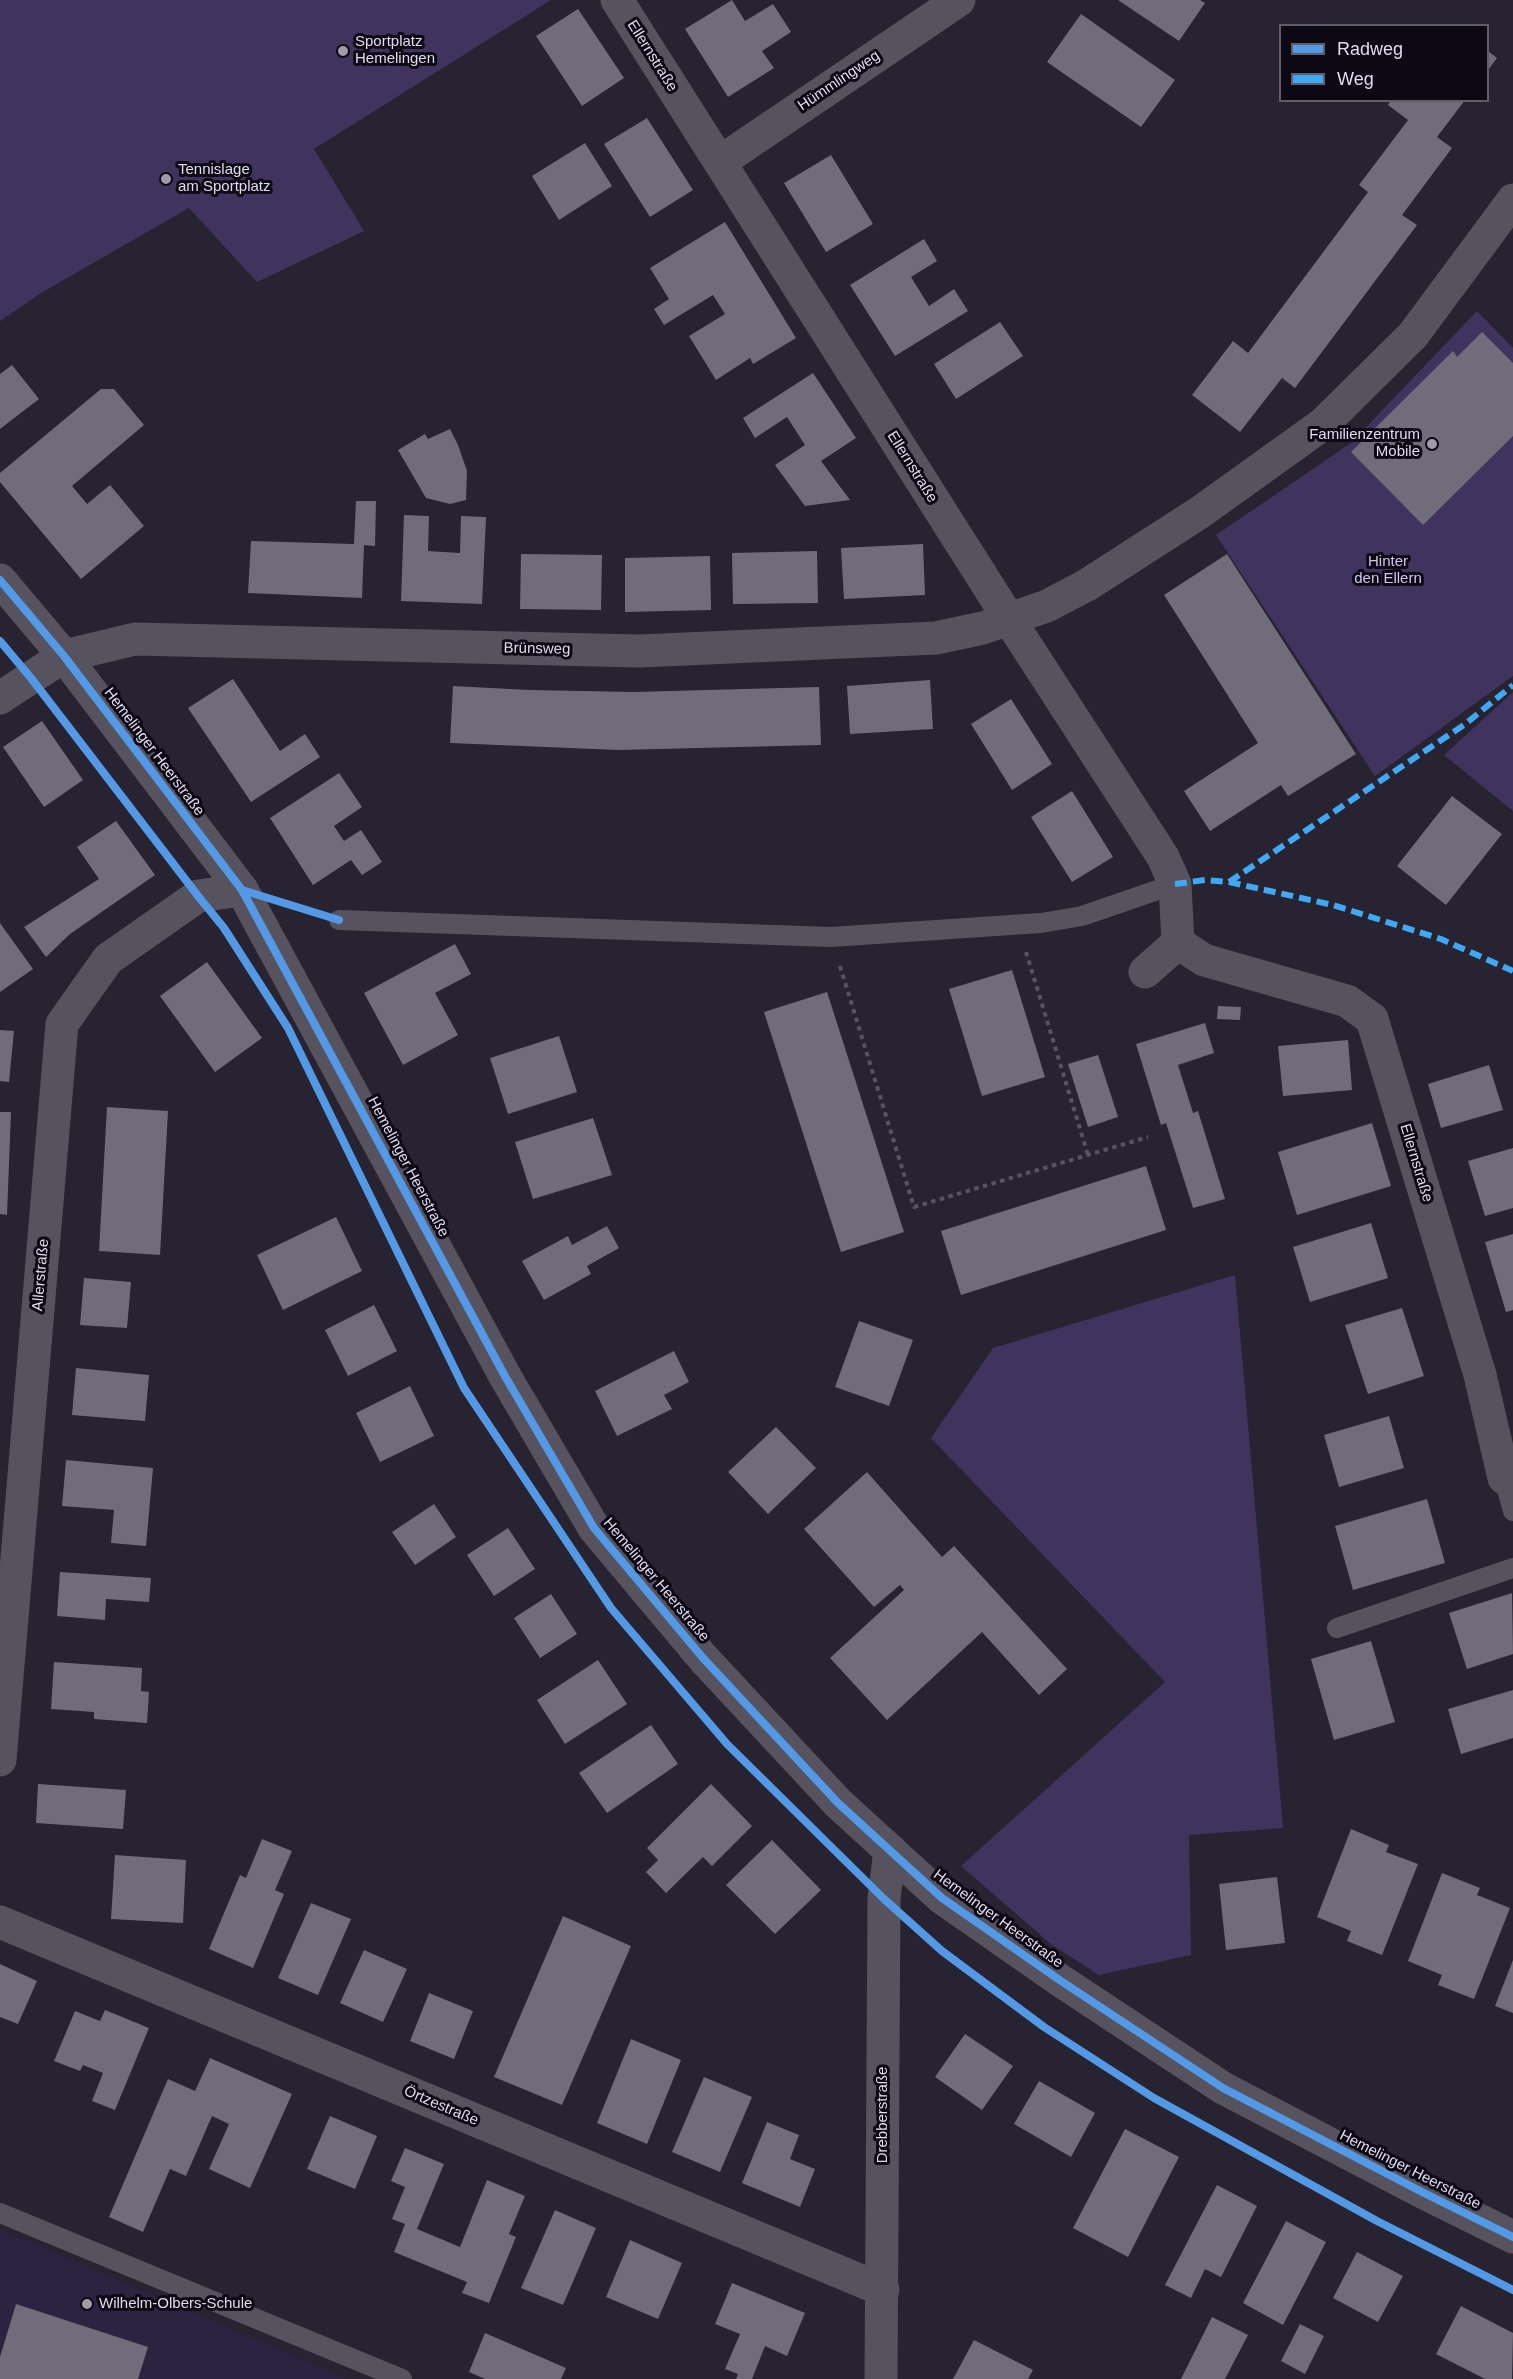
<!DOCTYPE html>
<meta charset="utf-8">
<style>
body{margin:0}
#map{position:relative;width:1513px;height:2379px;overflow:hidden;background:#272330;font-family:Helvetica,sans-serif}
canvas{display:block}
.legend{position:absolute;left:1279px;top:24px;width:210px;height:78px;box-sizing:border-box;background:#0c0914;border:2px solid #605d6b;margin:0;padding:8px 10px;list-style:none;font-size:18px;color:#dfdced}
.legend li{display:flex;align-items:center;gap:12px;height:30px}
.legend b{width:30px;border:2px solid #605d6b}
</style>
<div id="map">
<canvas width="1513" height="2379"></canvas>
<ul class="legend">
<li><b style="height:8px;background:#5399e6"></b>Radweg</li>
<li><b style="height:8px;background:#3fa9f5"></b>Weg</li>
</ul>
</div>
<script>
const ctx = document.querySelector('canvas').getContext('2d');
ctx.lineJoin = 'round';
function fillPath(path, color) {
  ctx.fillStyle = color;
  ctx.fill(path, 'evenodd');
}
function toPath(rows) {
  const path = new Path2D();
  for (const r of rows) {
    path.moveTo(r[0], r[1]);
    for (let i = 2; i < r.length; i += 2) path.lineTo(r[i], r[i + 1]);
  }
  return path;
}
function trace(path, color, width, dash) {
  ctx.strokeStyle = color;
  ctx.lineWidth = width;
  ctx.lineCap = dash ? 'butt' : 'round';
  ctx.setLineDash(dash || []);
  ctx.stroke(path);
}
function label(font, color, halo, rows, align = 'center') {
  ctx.font = font + ' Helvetica,sans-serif';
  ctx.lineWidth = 6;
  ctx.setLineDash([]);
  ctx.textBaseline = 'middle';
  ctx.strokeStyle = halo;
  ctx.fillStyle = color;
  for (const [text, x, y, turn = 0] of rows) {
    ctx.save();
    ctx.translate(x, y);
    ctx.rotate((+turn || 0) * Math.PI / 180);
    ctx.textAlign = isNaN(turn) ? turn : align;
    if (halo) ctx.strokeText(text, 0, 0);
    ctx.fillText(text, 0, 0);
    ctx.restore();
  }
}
fillPath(toPath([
 [0,2229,348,2379,0,2379]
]), '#2b2440');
fillPath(toPath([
 [0,0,551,0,314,149,364,231,257,282,189,208,41,293,0,321],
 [1477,311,1513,348,1513,676,1375,776,1216,535,1351,443],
 [1513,692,1513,811,1444,755],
 [1235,1275,1283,1828,1189,1835,1191,1955,1099,1975,1052,1945,961,1866,1165,1682,931,1438,993,1348]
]), '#40345e');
fillPath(toPath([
 [732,0,745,21,773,4,791,32,762,51,774,68,728,97,685,29],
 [1118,0,1200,0,1205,3,1179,41],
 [578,9,624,78,582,106,536,36],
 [1081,14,1175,80,1141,127,1047,62],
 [1488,51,1497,58,1488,70],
 [1391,100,1465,100,1437,137,1452,148,1402,215,1417,225,1295,388,1282,378,1240,432,1192,395,1233,341,1248,353,1368,192,1359,185,1408,120,1388,105],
 [647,118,693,190,650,217,604,144],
 [585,143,612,186,559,220,532,176],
 [831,155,873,224,826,252,784,183],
 [725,222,796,338,753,364,750,358,716,380,689,336,725,314,713,295,664,325,654,309,669,299,650,268],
 [924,239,937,261,911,277,929,306,954,289,968,311,895,356,850,285],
 [1000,322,1023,356,956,399,934,364],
 [1482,332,1513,363,1513,436,1423,525,1351,452,1453,351,1457,357],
 [12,365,39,399,0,429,0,374],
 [813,373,856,438,821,461,850,500,805,506,775,465,805,445,787,417,755,438,743,418],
 [101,389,114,389,144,425,72,486,87,504,110,485,144,526,81,579,0,482,0,473],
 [450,429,458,445,467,471,466,500,450,504,426,498,398,450,425,434,428,439],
 [356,501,376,501,375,546,364,545,362,598,248,593,251,541,354,544],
 [404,515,429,516,428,551,460,553,461,516,486,517,482,604,401,601],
 [923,544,925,595,844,599,841,548],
 [817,551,818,603,733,604,732,553],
 [521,554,602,555,601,610,520,609],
 [1227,554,1356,754,1288,796,1281,785,1210,831,1184,791,1258,743,1164,595],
 [710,556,711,610,625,612,625,558],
 [233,679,280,751,305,734,320,757,251,802,188,708],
 [930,680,933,729,850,734,847,686],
 [453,686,530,690,633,692,819,687,821,745,618,750,450,743],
 [1011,699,1052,764,1012,790,971,724],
 [42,721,83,780,44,807,3,747],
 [339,773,362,807,334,826,344,841,361,830,382,862,362,875,351,860,313,885,270,818],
 [1072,791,1113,857,1072,882,1031,817],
 [1452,796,1502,834,1446,905,1397,866],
 [116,821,155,875,70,934,46,957,24,927,99,879,77,847],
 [0,923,33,969,0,992],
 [455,944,471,974,435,993,458,1035,403,1065,364,993],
 [207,962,262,1038,215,1072,160,996],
 [1012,970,1045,1077,982,1096,949,989],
 [827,992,904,1232,841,1252,764,1012],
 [1218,1006,1241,1007,1240,1020,1217,1019],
 [1205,1023,1214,1053,1178,1065,1193,1113,1198,1111,1225,1199,1193,1208,1166,1123,1161,1125,1136,1044],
 [0,1030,14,1031,9,1082,0,1081],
 [559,1036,577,1092,508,1114,490,1058],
 [1348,1040,1352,1090,1283,1096,1278,1046],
 [1098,1055,1118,1117,1088,1127,1068,1064],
 [1489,1065,1503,1110,1441,1128,1428,1084],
 [107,1107,168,1111,160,1255,99,1251],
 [0,1112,11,1112,7,1215,0,1214],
 [593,1118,612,1175,533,1199,515,1142],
 [1372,1123,1391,1186,1297,1215,1278,1152],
 [1513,1148,1513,1208,1485,1216,1468,1161],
 [1146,1166,1166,1230,961,1295,941,1231],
 [336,1217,362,1271,283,1310,257,1255],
 [1371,1223,1388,1278,1310,1302,1293,1247],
 [607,1226,619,1248,587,1266,591,1274,544,1300,522,1261,568,1236,572,1245],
 [1513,1234,1513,1310,1506,1312,1485,1242],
 [84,1278,131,1282,127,1328,80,1325],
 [374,1305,397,1351,348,1376,325,1330],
 [1402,1308,1424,1376,1368,1394,1345,1325],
 [859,1321,913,1340,889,1406,835,1387],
 [674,1351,689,1382,664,1395,672,1409,617,1436,595,1391],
 [76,1368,149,1375,145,1421,72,1415],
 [410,1386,434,1436,380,1462,356,1413],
 [1389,1416,1404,1468,1339,1487,1324,1435],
 [776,1427,816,1468,768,1514,728,1472],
 [66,1460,153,1468,146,1546,111,1543,114,1510,62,1506],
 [867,1472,942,1557,954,1546,1067,1669,1039,1695,982,1632,887,1720,830,1658,904,1590,900,1585,874,1607,804,1529],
 [1427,1499,1445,1563,1353,1590,1335,1526],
 [434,1504,456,1537,415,1565,392,1532],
 [508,1528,535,1569,494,1596,467,1555],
 [60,1572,151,1578,149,1602,106,1599,105,1620,57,1616],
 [1512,1593,1513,1654,1467,1669,1449,1613],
 [551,1594,577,1634,540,1658,514,1618],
 [1371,1641,1395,1722,1334,1740,1311,1659],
 [598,1660,627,1704,565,1744,537,1700],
 [54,1662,142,1668,141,1691,149,1692,147,1723,94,1719,94,1712,51,1709],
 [1513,1690,1513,1738,1461,1754,1448,1709],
 [651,1725,678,1764,607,1813,579,1773],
 [38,1784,126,1790,123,1829,36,1823],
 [711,1784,752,1826,712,1866,703,1857,666,1893,646,1872,658,1860,647,1848],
 [1351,1829,1389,1845,1386,1852,1418,1864,1382,1955,1347,1941,1351,1931,1317,1917],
 [262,1839,292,1851,275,1890,284,1894,253,1968,209,1949,240,1875,246,1878],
 [772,1840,821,1890,775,1934,726,1885],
 [115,1855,186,1860,183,1923,111,1919],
 [1442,1873,1480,1888,1477,1895,1510,1908,1474,1999,1438,1985,1442,1975,1408,1961],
 [1277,1877,1285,1943,1226,1950,1219,1884],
 [311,1903,351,1919,318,1995,278,1978],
 [563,1916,631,1946,562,2105,494,2077],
 [364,1950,407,1969,383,2022,340,2003],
 [1513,1960,1513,2013,1495,2006],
 [0,1964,37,1981,18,2024,0,2017],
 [429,1993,473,2011,454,2059,410,2041],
 [105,2010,149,2028,115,2110,92,2101,103,2073,83,2065,80,2071,54,2061,75,2011,100,2021],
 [965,2034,1013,2066,982,2110,935,2077],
 [631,2039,681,2060,647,2144,597,2123],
 [210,2058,292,2094,250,2188,209,2169,229,2124,212,2116,186,2176,170,2169,143,2232,109,2217,168,2079,195,2091],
 [704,2077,752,2097,720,2172,672,2152],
 [1039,2081,1095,2113,1071,2157,1014,2124],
 [330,2116,377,2136,355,2189,307,2169],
 [767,2122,799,2135,790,2159,815,2169,800,2207,742,2183],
 [1125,2129,1179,2157,1128,2257,1073,2228],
 [405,2148,444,2164,417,2229,460,2247,487,2180,525,2196,509,2234,516,2237,489,2303,462,2293,467,2282,394,2252,405,2224,392,2219,405,2187,391,2181],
 [1217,2185,1257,2206,1221,2277,1205,2269,1191,2298,1165,2285],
 [555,2210,596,2228,563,2305,521,2288],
 [1286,2221,1326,2242,1283,2325,1243,2303],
 [630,2240,682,2263,658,2319,606,2297],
 [1357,2252,1403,2276,1378,2322,1333,2298],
 [732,2283,805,2313,787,2356,765,2346,752,2379,736,2379,738,2374,725,2369,740,2334,715,2324],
 [16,2304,148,2347,138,2379,0,2379,0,2357],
 [1461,2306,1513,2333,1512,2379,1485,2379,1436,2354],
 [1212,2317,1248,2335,1225,2379,1181,2379],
 [1300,2324,1324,2336,1305,2374,1281,2361],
 [485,2333,566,2368,561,2379,485,2379,469,2372],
 [974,2340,1033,2370,1028,2379,953,2379]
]), '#706c79');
trace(toPath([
 [1026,952,1088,1155],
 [840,966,914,1207,1148,1137],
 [434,1328,464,1388,490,1429],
 [700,1712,727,1744,756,1772],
 [921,1932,942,1951,1044,2027,1154,2098,1377,2221,1513,2290]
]), '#57545f', 4, [4.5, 4.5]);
trace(toPath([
 [339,920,831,937,1041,923,1082,916,1175,884],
 [1504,1478,1513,1511],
 [1337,1628,1513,1568],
 [0,2213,402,2379]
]), '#56535e', 20);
trace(toPath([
 [617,0,1009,619,1163,857,1175,884,1178,943,1204,960,1347,1001,1372,1019,1480,1375,1504,1478],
 [720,162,959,0],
 [0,698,64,656,135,639,639,651,936,638,983,628,1047,606,1087,585,1199,513,1323,424,1413,335,1513,200],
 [1145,972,1178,943],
 [0,1760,62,1024,108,959,198,896,242,890],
 [0,1922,883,2290],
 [881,2379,884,1899,890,1850]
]), '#56535e', 33);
trace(toPath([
 [0,580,64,656,242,890,506,1378,594,1528,703,1658,838,1803,942,1898,1061,1981,1223,2088,1424,2193,1513,2237]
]), '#56535e', 33);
trace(toPath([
 [1229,882,1464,725,1513,685],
 [1175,884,1205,880,1229,882,1333,905,1441,939,1513,971]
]), '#3fa9f5', 6, [12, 6]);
trace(toPath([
 [0,580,64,656,242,890,506,1378,594,1528,703,1658,838,1803,942,1898,1061,1981,1223,2088,1424,2193,1513,2237],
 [0,641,31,678,198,896,224,928,288,1028,464,1388,611,1608,727,1744,884,1899,942,1951,1044,2027,1154,2098,1377,2221,1513,2290],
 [242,890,339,920]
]), '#5399e6', 8);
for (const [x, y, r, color] of [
 [343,51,6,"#9f9bab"],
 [166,179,6,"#9f9bab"],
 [1432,444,6,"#9f9bab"],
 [87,2304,6,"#9f9bab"]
]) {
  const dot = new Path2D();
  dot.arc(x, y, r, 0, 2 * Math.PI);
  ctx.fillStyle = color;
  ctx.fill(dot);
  trace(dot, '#0c0914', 2);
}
label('15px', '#dfdced', '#0c0914', [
 ["Sportplatz",355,42],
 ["Hemelingen",355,59],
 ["Tennislage",178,170],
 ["am Sportplatz",178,187],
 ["Familienzentrum",1420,435,"right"],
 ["Mobile",1420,452,"right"],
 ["Wilhelm-Olbers-Schule",99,2304]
], 'left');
label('15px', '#dfdced', '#0c0914', [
 ["Ellernstraße",652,56,58],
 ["Hümmlingweg",839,81,-34],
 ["Ellernstraße",912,467,58],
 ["Brünsweg",537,649,1],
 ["Hemelinger Heerstraße",154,752,53],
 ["Ellernstraße",1416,1163,73],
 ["Hemelinger Heerstraße",408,1167,62],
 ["Allerstraße",41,1275,-85],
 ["Hemelinger Heerstraße",656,1580,50],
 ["Hemelinger Heerstraße",998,1919,36],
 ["Örtzestraße",441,2106,23],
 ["Drebberstraße",883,2115,-90],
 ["Hemelinger Heerstraße",1410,2170,27]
]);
label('15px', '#cec4f0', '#0c0914', [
 ["Hinter",1388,562],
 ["den Ellern",1388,579]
]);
</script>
